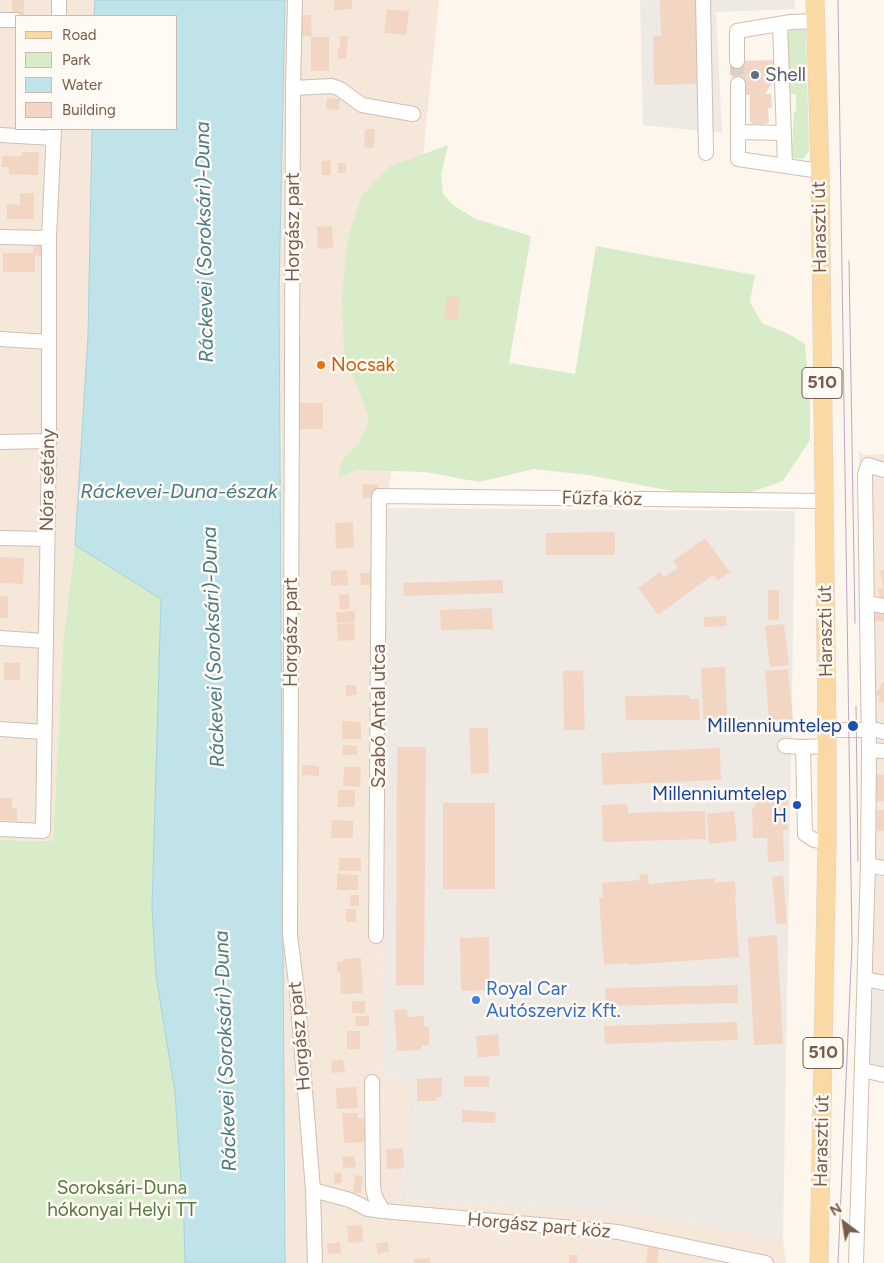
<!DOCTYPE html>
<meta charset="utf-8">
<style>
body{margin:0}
#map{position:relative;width:884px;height:1263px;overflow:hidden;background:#fdf6ec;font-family:Figtree,sans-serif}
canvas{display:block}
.legend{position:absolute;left:15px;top:15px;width:162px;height:115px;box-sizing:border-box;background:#fffaf3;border:1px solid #cabbb1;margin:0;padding:6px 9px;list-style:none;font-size:15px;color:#7a5c4d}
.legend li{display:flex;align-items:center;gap:10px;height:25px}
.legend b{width:25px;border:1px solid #cabbb1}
.north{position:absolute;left:819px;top:1198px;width:50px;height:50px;-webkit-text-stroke:4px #fffaf3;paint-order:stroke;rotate:329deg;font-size:14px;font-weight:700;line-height:20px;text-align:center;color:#7a5c4d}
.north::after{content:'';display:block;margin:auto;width:18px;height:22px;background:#7a5c4d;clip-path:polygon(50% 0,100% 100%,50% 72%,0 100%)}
</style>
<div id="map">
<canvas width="884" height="1263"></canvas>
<ul class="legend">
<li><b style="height:6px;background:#fbd9a5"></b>Road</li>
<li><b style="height:14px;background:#d8ecc9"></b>Park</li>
<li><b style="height:14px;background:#bfe3e8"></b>Water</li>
<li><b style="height:14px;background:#f3d5c3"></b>Building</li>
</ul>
<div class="north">N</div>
</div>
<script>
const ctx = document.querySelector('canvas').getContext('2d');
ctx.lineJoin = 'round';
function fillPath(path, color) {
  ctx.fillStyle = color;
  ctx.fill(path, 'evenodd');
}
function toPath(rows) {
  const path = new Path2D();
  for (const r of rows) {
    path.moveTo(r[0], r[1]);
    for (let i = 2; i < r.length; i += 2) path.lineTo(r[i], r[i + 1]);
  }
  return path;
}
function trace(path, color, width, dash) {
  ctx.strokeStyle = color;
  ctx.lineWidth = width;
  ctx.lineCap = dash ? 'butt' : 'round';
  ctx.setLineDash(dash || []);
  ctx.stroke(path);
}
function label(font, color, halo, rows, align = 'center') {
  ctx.font = font + ' Figtree,sans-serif';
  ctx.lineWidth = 5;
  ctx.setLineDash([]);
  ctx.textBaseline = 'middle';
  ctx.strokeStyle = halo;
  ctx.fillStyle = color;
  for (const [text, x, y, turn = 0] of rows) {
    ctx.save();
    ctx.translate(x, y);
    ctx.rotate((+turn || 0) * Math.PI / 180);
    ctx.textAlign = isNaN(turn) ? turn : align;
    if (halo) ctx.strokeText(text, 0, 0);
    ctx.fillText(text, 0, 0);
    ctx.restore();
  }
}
fillPath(toPath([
 [0,0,95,0,94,16,16,16,16,129,92,129,88,336,75,545,63,643,53,841,0,840],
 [285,0,439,0,387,508,382,1078,411,1081,400,1200,635,1214,783,1240,786,1263,285,1263,279,294],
 [859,451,864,455,884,454,884,992,862,987,863,694]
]), '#f5e8da');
fillPath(toPath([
 [640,0,795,0,795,9,716,12,722,133,643,125],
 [387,508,795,511,783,1240,635,1214,400,1200,411,1082,382,1078],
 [862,987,884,992,884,1075,860,1069]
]), '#efe9e4');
fillPath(toPath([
 [795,27,804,28,806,31,809,151,803,159,791,158,786,147,792,147,794,112,796,111,796,94,787,94,785,36,791,29],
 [448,145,441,175,443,194,454,206,476,219,531,236,509,363,575,374,596,246,755,275,750,302,762,323,789,334,805,344,810,403,810,440,783,481,749,493,677,492,588,475,534,469,479,482,425,472,359,470,338,477,343,459,359,443,369,419,357,385,344,357,342,296,348,238,362,196,388,167],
 [75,545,161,599,152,907,156,976,175,1092,184,1224,185,1263,0,1263,0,840,53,841,63,643]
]), '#d8ecc9');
const water = toPath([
 [95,0,285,0,279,294,285,1263,185,1263,184,1224,175,1092,156,976,152,907,161,599,75,545,88,336,92,129,176,129,176,16,94,16,95,0]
]);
fillPath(water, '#bfe3e8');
trace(water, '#a5d3da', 1);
fillPath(toPath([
 [12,0,24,0,24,16,12,17],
 [334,0,352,0,352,9,334,10],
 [660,0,696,0,697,84,654,85,653,36,661,36],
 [387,9,409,11,406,35,384,33],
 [300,15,311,15,312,36,300,36],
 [340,36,348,36,346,58,338,59,338,48,340,48],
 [311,37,329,37,329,71,311,71],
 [779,60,778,74,765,94,771,94,772,108,768,108,769,122,766,124,753,124,750,121,750,95,747,95,730,74,730,61],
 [327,98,340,99,339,110,326,109],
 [365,129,375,129,374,148,364,147],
 [22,152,39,152,38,175,9,174,9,167,2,167,2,156,22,156],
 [330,160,331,175,322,175,321,161],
 [338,163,346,163,346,173,338,173],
 [20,193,34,193,34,219,7,219,7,204,20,205],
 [332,226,333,248,318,249,317,227],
 [33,244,44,245,44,256,35,256,35,272,3,272,3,253,33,253],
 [447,296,460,297,458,320,444,319],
 [298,403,323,403,323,429,298,429],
 [363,484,379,485,377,499,362,498],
 [353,522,354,547,336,549,335,523],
 [615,532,615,555,546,555,546,533],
 [705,538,730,572,718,581,713,575,658,615,638,588,660,572,664,577,678,568,673,561],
 [0,557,24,558,23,584,0,583],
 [347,570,348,585,331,586,331,571],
 [880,570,884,570,884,599,880,599,878,589,883,588],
 [360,573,371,573,371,585,361,585],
 [503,580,503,593,404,596,403,583],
 [768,590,779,590,779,620,768,620],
 [349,594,350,609,340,610,339,595],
 [0,596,8,596,8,618,0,618],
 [492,608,493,629,441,630,440,610],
 [877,608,884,609,884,622,874,620],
 [355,611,355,622,337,623,336,612],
 [726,616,727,626,704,627,704,617],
 [354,623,355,640,338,641,337,624],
 [784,624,789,665,770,667,765,626],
 [4,663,20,663,20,680,4,680],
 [725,667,727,718,703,719,701,668],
 [788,669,794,730,770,732,765,671],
 [583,670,585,730,564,730,563,671],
 [883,682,884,683,884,704,878,700,880,697,875,694],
 [346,685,356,685,357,695,346,696],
 [689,695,689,699,699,699,700,720,626,720,625,696],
 [342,721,361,722,361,739,342,739],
 [469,728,488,728,489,773,471,774],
 [343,745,357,746,357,755,342,755],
 [397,747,426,747,424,985,396,985],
 [720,748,721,780,603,785,601,753],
 [303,765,319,766,319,776,302,775],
 [344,767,361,767,360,787,343,786],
 [875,775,884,775,884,801,876,801],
 [338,790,355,790,355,807,338,807],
 [788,793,788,830,783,830,784,861,768,862,767,838,753,838,752,809,755,808,755,794],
 [0,798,12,798,12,808,17,809,17,821,0,820],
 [443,803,495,803,495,889,443,889],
 [627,804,628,813,705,811,706,839,603,842,602,805],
 [876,810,884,810,884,831,877,831],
 [734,811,737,841,709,844,707,814],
 [332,820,353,821,353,838,331,838],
 [339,858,361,858,361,871,339,871],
 [337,874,358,875,358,890,337,890],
 [648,874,649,884,715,878,715,883,735,881,736,897,735,897,739,957,629,965,629,963,604,965,599,898,603,898,602,883,640,880,639,875],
 [783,876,787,923,776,924,772,877],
 [350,895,359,895,359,906,350,906],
 [346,909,356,909,356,922,346,922],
 [777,935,783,1044,754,1045,748,937],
 [489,937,490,990,461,991,460,938],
 [361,958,363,993,341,994,340,972,337,972,337,962,343,961,343,959],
 [738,985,738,1003,606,1006,605,988],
 [352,1001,365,1001,365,1013,352,1013],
 [407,1009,408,1017,424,1016,424,1027,429,1027,429,1045,421,1045,421,1050,397,1051,394,1010],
 [355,1016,369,1016,369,1026,356,1026],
 [737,1022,738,1040,605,1044,604,1026],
 [347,1031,360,1031,360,1049,347,1049],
 [498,1034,500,1055,478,1058,476,1036],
 [343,1059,345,1072,332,1073,331,1061],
 [464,1076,489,1076,489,1087,464,1087],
 [442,1078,442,1097,436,1097,436,1101,417,1101,417,1079],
 [356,1087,358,1108,337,1109,336,1088],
 [462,1110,496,1112,495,1123,462,1122],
 [342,1113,358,1113,358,1118,364,1118,366,1142,344,1143],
 [403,1148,404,1168,387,1169,386,1149],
 [354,1156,356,1167,343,1168,342,1157],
 [334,1173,341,1173,342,1183,334,1184],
 [355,1175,363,1176,361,1193,353,1193],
 [362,1225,363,1242,349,1243,347,1226],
 [649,1240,660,1242,657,1263,646,1263],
 [340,1242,341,1253,328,1254,327,1244],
 [388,1242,389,1252,378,1254,376,1243],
 [569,1255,578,1255,577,1263,569,1263],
 [430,1258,431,1263,414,1263,414,1259]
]), '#f3d5c3');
trace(toPath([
 [737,61,738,84]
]), '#dcd0c4', 14, [14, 7]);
const minor = toPath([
 [59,0,59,16],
 [295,0,293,88,290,935,297,991,313,1190,315,1263],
 [703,0,706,153],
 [0,20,16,20],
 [780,24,785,166],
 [737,61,737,31,791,22,815,21],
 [738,84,738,159,820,171],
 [293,88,332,86,340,89,362,105,413,114],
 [738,132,784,133],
 [0,135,54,138],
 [0,237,49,238],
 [0,339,49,342],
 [0,442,49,441],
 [0,538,47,539],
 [867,603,884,606],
 [0,638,45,641],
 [0,729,44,732],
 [827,730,877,730,884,732],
 [785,746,803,747,827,746],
 [803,747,805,834,814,840,827,842],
 [869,750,884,751],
 [0,829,43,831,49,441,49,238,54,129],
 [868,865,884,868],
 [376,936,379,496,824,501],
 [865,979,884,983],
 [862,1070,884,1075],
 [372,1082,373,1187,375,1197,383,1211],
 [313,1190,350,1200,368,1209,383,1211,618,1232,766,1263],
 [856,1263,868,865,869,750,865,475,868,465,884,470]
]);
const major = toPath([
 [815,0,820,171,827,730,827,842,819,1263]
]);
trace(minor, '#d1beb0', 16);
trace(major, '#dad1cd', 19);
trace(minor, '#fff', 14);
trace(major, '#fbd9a5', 18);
trace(toPath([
 [849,261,855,623],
 [856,706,858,861],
 [838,1263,852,944,838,0]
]), '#b9a8c9', 1);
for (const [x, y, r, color] of [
 [755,75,5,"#5c6f8a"],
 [321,365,5,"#e8710a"],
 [853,726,6,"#1a4fb4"],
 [797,805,5,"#1a4fb4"],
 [476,1000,5,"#3f7fe0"]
]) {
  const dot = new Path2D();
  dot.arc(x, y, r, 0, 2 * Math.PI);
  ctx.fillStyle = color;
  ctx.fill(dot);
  trace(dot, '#fffaf3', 2);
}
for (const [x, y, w] of [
 [822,383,40],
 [823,1053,40]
]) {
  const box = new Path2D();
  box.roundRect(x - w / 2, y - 15.5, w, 31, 4);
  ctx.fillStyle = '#fffaf3';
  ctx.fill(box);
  trace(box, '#7a5c4d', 1);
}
label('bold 18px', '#7a5c4d', null, [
 ["510",822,383],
 ["510",823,1053]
]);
label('19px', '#4e5e75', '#fffaf3', [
 ["Shell",765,75]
], 'left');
label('19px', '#7a5c4d', '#fffaf3', [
 ["Horgász part",293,227,-90],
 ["Haraszti út",820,227,-91],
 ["Nóra sétány",48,480,-89],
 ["Fűzfa köz",602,499,1],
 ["Haraszti út",826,631,-91],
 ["Horgász part",291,632,-90],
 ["Szabó Antal utca",379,716,-90],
 ["Horgász part",300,1036,-95],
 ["Haraszti út",822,1141,-89],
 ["Horgász part köz",539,1226,5]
]);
label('19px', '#c56008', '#fffaf3', [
 ["Nocsak",331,365]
], 'left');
label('19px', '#164399', '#fffaf3', [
 ["Millenniumtelep",842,726],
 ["Millenniumtelep",787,794],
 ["H",787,816]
], 'right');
label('19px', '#366cbe', '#fffaf3', [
 ["Royal Car",486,989],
 ["Autószerviz Kft.",486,1011]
], 'left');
label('19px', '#537a41', '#fffaf3', [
 ["Soroksári-Duna",122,1188],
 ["hókonyai Helyi TT",122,1210]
]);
label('italic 20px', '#437c86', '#fffaf3', [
 ["Ráckevei (Soroksári)-Duna",205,242,-91],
 ["Ráckevei-Duna-észak",179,492],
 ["Ráckevei (Soroksári)-Duna",214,647,-92],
 ["Ráckevei (Soroksári)-Duna",226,1051,-92]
]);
</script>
